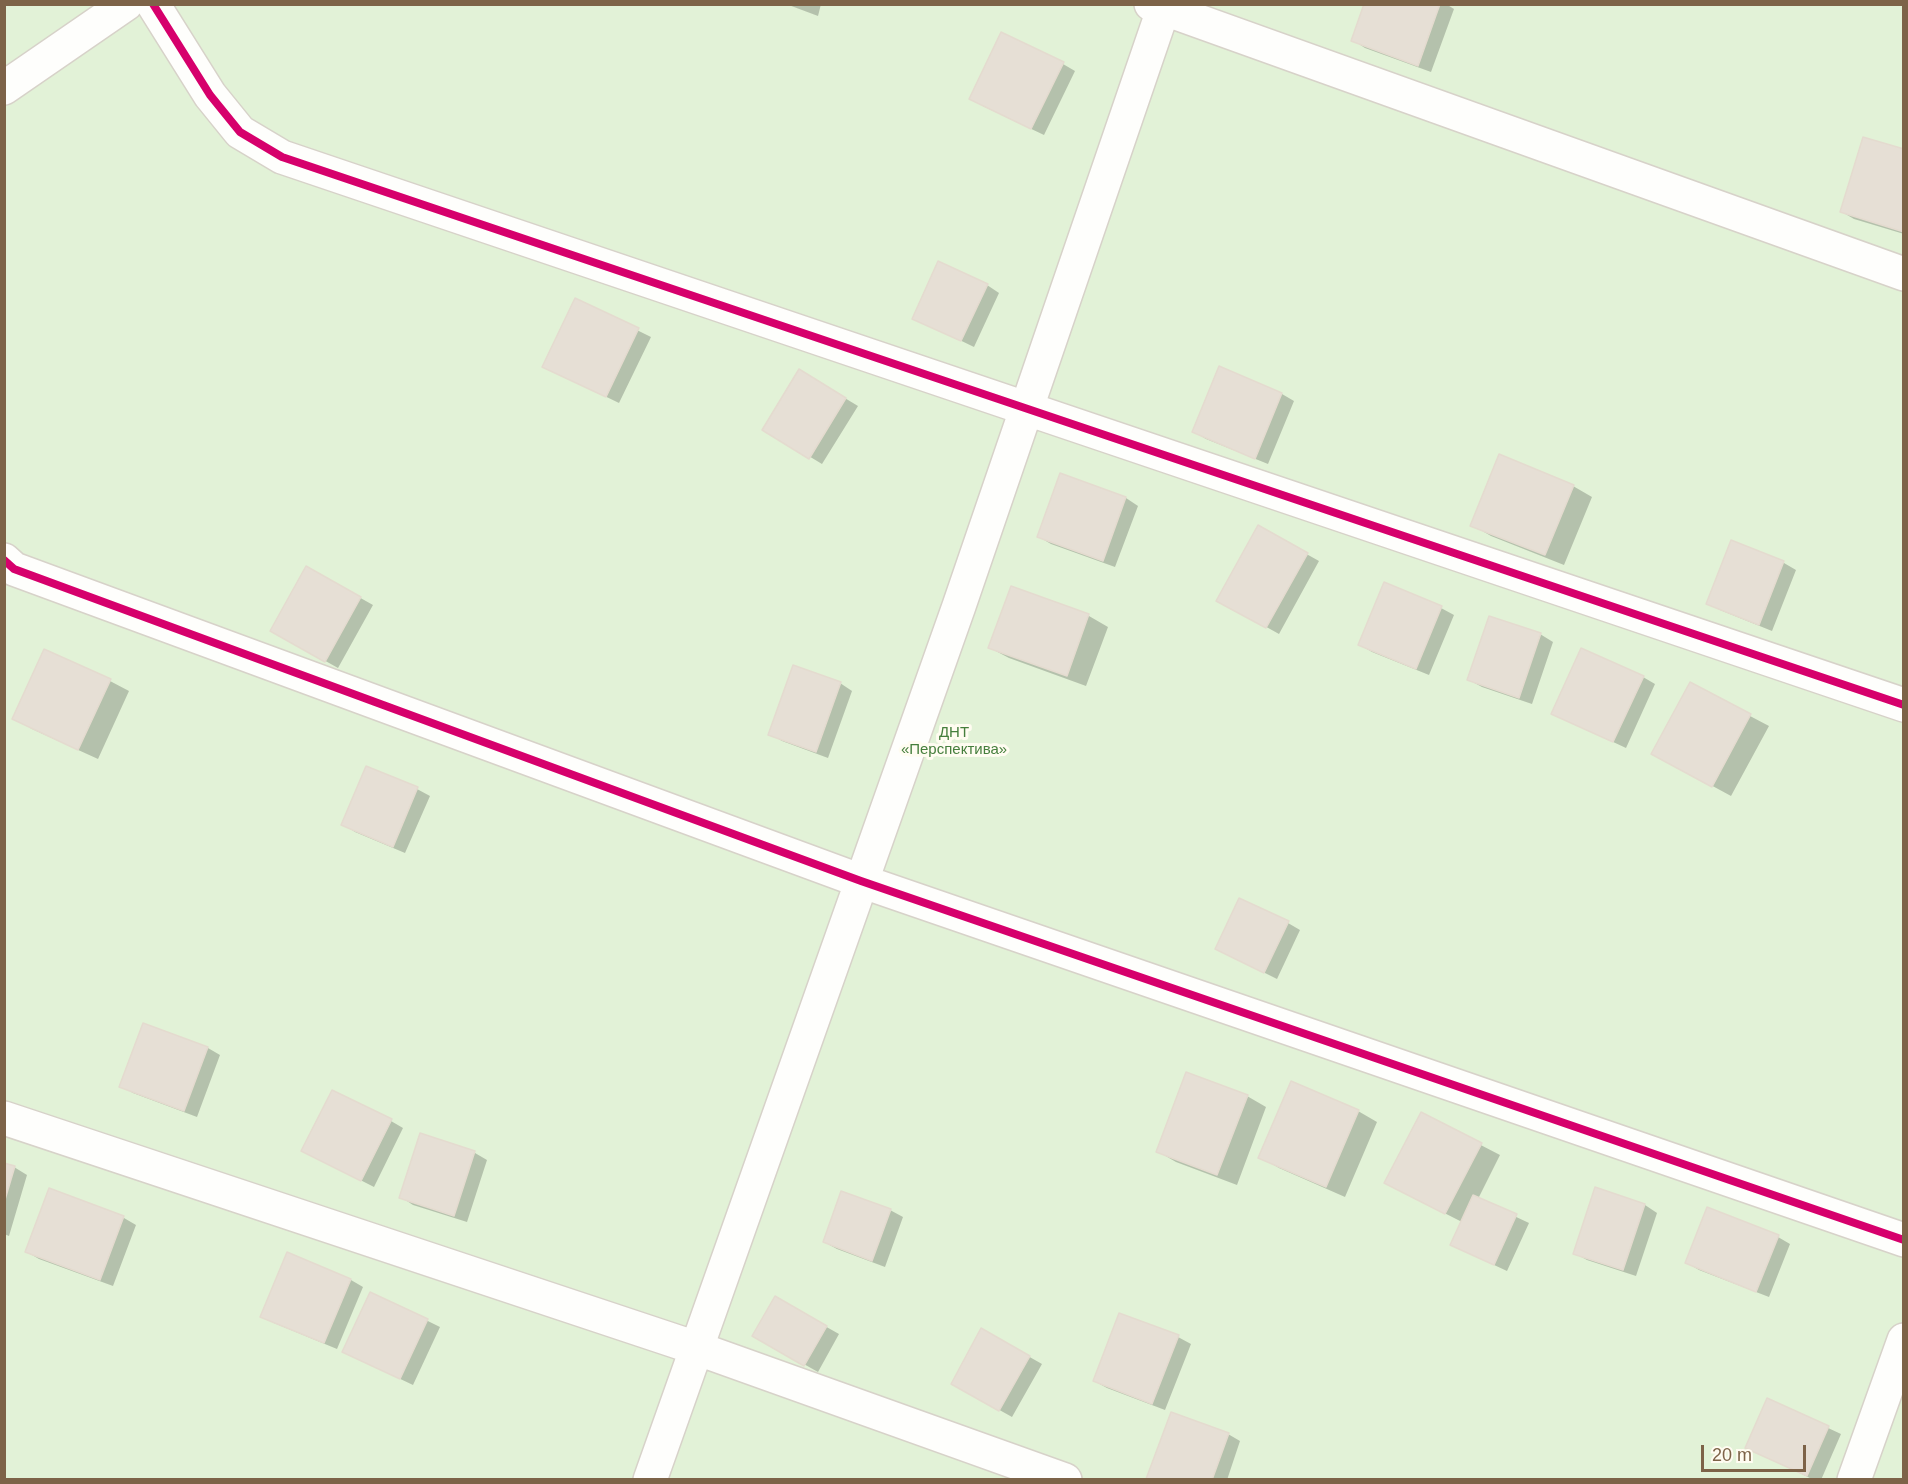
<!DOCTYPE html>
<meta charset="utf-8">
<style>
body{margin:0}
#map{position:relative;width:1908px;height:1484px;overflow:hidden;background:#f9f6ee;font-family:Arial,sans-serif}
canvas{display:block}
.frame{position:absolute;inset:0;border:6px solid #7d6348;pointer-events:none}
.scale{position:absolute;left:1701px;top:1445px;width:105px;height:27px;box-sizing:border-box;border:3px solid #7d6348;border-top:0;padding-left:8px;font-size:18px;line-height:21px;white-space:nowrap;color:#7d6348;-webkit-text-stroke:4px #fffcf1;paint-order:stroke}
</style>
<div id="map">
<canvas width="1908" height="1484"></canvas>
<div class="frame"></div>
<div class="scale">20 m</div>
</div>
<script>
const ctx = document.querySelector('canvas').getContext('2d');
ctx.lineJoin = 'round';
function fillPath(path, color) {
  ctx.fillStyle = color;
  ctx.fill(path, 'evenodd');
}
function toPath(rows) {
  const path = new Path2D();
  for (const r of rows) {
    path.moveTo(r[0], r[1]);
    for (let i = 2; i < r.length; i += 2) path.lineTo(r[i], r[i + 1]);
  }
  return path;
}
function trace(path, color, width, dash) {
  ctx.strokeStyle = color;
  ctx.lineWidth = width;
  ctx.lineCap = dash ? 'butt' : 'round';
  ctx.setLineDash(dash || []);
  ctx.stroke(path);
}
function label(font, color, halo, rows, align = 'center') {
  ctx.font = font + ' Arial,sans-serif';
  ctx.lineWidth = 6;
  ctx.setLineDash([]);
  ctx.textBaseline = 'middle';
  ctx.strokeStyle = halo;
  ctx.fillStyle = color;
  for (const [text, x, y, turn = 0] of rows) {
    ctx.save();
    ctx.translate(x, y);
    ctx.rotate((+turn || 0) * Math.PI / 180);
    ctx.textAlign = isNaN(turn) ? turn : align;
    if (halo) ctx.strokeText(text, 0, 0);
    ctx.fillText(text, 0, 0);
    ctx.restore();
  }
}
fillPath(toPath([
 [5,5,1903,5,1903,1479,5,1479]
]), '#e2f2d7');
fillPath(toPath([
 [786,4,821,4,818,16],
 [1366,4,1446,4,1454,9,1431,72,1365,48,1353,40],
 [1063,64,1075,71,1044,135,983,106],
 [1904,151,1904,234,1854,219,1842,212],
 [987,285,999,293,974,347,914,318],
 [576,300,651,337,619,403,557,373],
 [800,371,858,406,822,464,764,429],
 [1282,394,1294,401,1268,464,1206,439,1194,432],
 [1061,475,1126,498,1138,506,1115,567,1051,544,1039,537],
 [1573,486,1592,497,1564,565,1491,536,1472,525],
 [1258,527,1319,561,1279,634,1218,600],
 [1732,542,1784,563,1796,570,1772,631,1720,610,1708,603],
 [307,568,373,605,338,668,272,631],
 [1012,588,1089,616,1108,627,1086,686,1009,658,990,648],
 [1441,608,1454,615,1429,675,1372,652,1360,645],
 [1540,634,1553,642,1532,704,1482,687,1469,680],
 [1643,677,1655,684,1626,748,1553,714],
 [110,681,129,691,98,759,32,729,14,718],
 [840,683,852,691,828,758,782,741,770,734],
 [1750,716,1769,726,1731,796,1672,764],
 [417,789,430,796,405,853,355,832,343,824],
 [1288,923,1300,930,1277,979,1217,949],
 [144,1025,208,1048,220,1055,197,1117,133,1093,121,1086],
 [1247,1096,1266,1107,1237,1185,1176,1162,1157,1151],
 [1358,1111,1377,1122,1345,1197,1279,1168,1260,1157],
 [1421,1114,1500,1155,1478,1199,1529,1223,1507,1271,1451,1245,1462,1222,1405,1193],
 [391,1121,403,1128,374,1187,315,1157],
 [421,1135,475,1153,487,1160,467,1222,413,1205,401,1197],
 [4,1165,14,1167,27,1175,9,1236,4,1234],
 [1596,1189,1645,1205,1657,1213,1636,1276,1587,1260,1574,1253],
 [50,1190,124,1218,136,1225,113,1286,39,1259,27,1252],
 [890,1210,903,1217,885,1267,837,1249,824,1242],
 [1778,1237,1790,1244,1769,1297,1699,1270,1687,1263],
 [288,1254,351,1280,363,1287,337,1349,274,1323,262,1316],
 [371,1293,440,1327,413,1385,356,1358],
 [775,1298,839,1334,818,1372,754,1336],
 [982,1330,1042,1364,1012,1417,953,1384],
 [1178,1337,1191,1344,1165,1410,1107,1388,1094,1381],
 [1768,1400,1841,1434,1821,1480,1814,1480,1746,1447],
 [1228,1434,1240,1441,1227,1480,1148,1479]
]), '#0003');
const building = toPath([
 [1364,4,1440,4,1418,66,1351,41,1364,4],
 [1001,32,1064,62,1031,129,969,99,1001,32],
 [1863,137,1904,149,1904,232,1840,212,1863,137],
 [938,261,988,284,961,341,912,319,938,261],
 [575,298,639,328,606,397,542,367,575,298],
 [1219,366,1282,393,1255,459,1192,432,1219,366],
 [799,369,846,398,809,459,762,430,799,369],
 [1499,454,1574,485,1545,555,1470,526,1499,454],
 [1060,473,1126,497,1103,561,1037,537,1060,473],
 [1258,525,1308,553,1266,628,1216,601,1258,525],
 [1731,540,1784,561,1759,625,1706,604,1731,540],
 [306,566,361,597,325,662,270,631,306,566],
 [1384,582,1442,606,1416,669,1358,645,1384,582],
 [1011,586,1089,614,1067,676,988,648,1011,586],
 [1489,616,1541,633,1519,698,1467,680,1489,616],
 [1581,648,1644,676,1613,742,1551,714,1581,648],
 [44,649,111,679,78,750,12,719,44,649],
 [793,665,841,682,816,752,768,735,793,665],
 [1690,682,1751,714,1712,787,1651,754,1690,682],
 [366,766,418,787,393,847,341,825,366,766],
 [1239,898,1289,921,1264,973,1215,949,1239,898],
 [143,1023,208,1047,184,1111,119,1087,143,1023],
 [1186,1072,1248,1095,1217,1175,1156,1152,1186,1072],
 [1291,1081,1359,1110,1326,1187,1258,1158,1291,1081],
 [332,1090,392,1119,361,1181,301,1151,332,1090],
 [1421,1112,1482,1143,1445,1214,1384,1183,1421,1112],
 [420,1133,475,1151,454,1216,399,1198,420,1133],
 [4,1163,15,1166,4,1203,4,1163],
 [1595,1187,1645,1204,1623,1270,1573,1254,1595,1187],
 [49,1188,124,1216,100,1280,25,1252,49,1188],
 [841,1191,891,1209,872,1261,823,1242,841,1191],
 [1473,1195,1517,1214,1494,1265,1450,1245,1473,1195],
 [1707,1207,1779,1235,1756,1292,1685,1263,1707,1207],
 [287,1252,351,1279,324,1343,260,1317,287,1252],
 [370,1292,428,1319,400,1379,342,1352,370,1292],
 [775,1296,827,1326,804,1366,752,1336,775,1296],
 [1119,1313,1179,1335,1152,1404,1093,1381,1119,1313],
 [981,1328,1030,1356,999,1411,951,1384,981,1328],
 [1767,1398,1829,1426,1807,1476,1745,1448,1767,1398],
 [1171,1412,1229,1433,1212,1480,1146,1479,1171,1412]
]);
fillPath(building, '#e6dfd5');
trace(building, '#e4dbcf', 1.5);
const minor = toPath([
 [153,4,210,95,240,132,282,157,1904,705],
 [1151,4,1904,274],
 [4,88,126,4],
 [4,560,14,569,861,881,1904,1240],
 [4,1118,696,1348,1065,1480],
 [650,1480,959,606,1165,4],
 [1854,1480,1904,1340]
]);
trace(minor, '#d7d2c9', 36);
trace(minor, '#fefefc', 33);
trace(toPath([
 [153,4,210,95,240,132,282,157,1904,705],
 [4,560,14,569,861,881,1904,1240]
]), '#d6006c', 8);
label('15px', '#457e3c', '#fffcf1', [
 ["ДНТ",954,733],
 ["«Перспектива»",954,750]
]);
</script>
